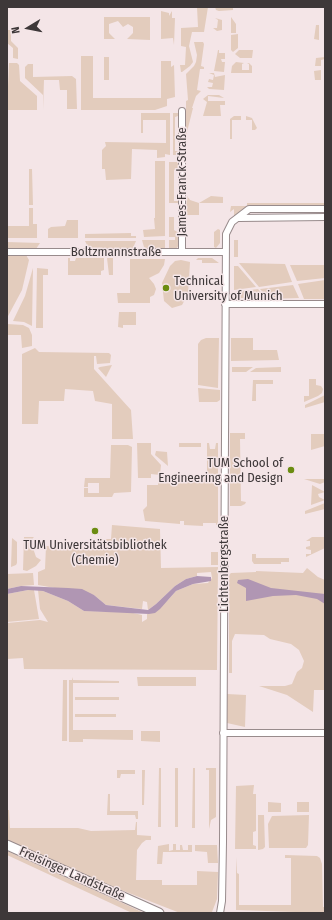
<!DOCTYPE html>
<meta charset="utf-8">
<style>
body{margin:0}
#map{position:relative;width:332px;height:920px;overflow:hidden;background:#f4e5e7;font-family:"Fira Sans Condensed",sans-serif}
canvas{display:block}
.frame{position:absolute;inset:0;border:8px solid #3e3839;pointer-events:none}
.north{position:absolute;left:8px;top:8px;width:40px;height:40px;-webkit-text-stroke:3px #f4e5e7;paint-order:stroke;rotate:260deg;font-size:11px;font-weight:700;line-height:16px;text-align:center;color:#3e3839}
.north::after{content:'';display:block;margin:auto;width:14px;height:18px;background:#3e3839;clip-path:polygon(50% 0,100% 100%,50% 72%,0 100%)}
</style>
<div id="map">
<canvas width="332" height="920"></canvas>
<div class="frame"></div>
<div class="north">N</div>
</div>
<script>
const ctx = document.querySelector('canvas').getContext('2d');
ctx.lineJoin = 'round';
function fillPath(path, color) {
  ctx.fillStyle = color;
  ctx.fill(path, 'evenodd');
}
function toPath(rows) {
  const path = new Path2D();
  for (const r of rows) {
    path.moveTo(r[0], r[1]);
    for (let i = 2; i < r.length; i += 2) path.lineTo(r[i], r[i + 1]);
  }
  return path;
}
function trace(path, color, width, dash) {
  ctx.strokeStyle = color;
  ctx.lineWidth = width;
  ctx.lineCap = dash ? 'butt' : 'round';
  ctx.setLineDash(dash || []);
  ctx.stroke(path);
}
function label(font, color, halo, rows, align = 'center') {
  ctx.font = font + ' "Fira Sans Condensed",sans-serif';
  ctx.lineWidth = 3;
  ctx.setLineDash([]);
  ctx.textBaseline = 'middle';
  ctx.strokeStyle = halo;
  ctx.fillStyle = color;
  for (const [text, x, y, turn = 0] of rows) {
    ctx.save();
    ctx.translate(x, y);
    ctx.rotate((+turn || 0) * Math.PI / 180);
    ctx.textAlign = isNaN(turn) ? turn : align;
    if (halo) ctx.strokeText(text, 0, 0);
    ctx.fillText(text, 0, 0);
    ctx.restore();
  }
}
fillPath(toPath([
 [197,7,208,7,204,32,192,32,189,46,193,62,190,66,182,72,181,72,180,65,185,65,186,47,181,46,181,28,198,27],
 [215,7,233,7,233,10,219,11,216,10],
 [161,11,169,13,169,16,172,11,172,18,175,18,174,45,173,38,161,39],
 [104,17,150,17,150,40,127,39,133,33,133,27,128,24,123,27,118,21,109,24,109,33,115,39,104,39],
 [231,17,236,24,236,33,231,33],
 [215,18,222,20,222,30,217,31,213,28,217,28,218,20],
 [316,25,319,25,319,40,314,39],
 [7,30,11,30,11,41,18,48,18,59,13,58,13,48,7,43],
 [238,34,238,48,233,52,231,50,231,35],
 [194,42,203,42,204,44,201,66,204,67,204,69,200,69,197,90,201,91,196,96,192,108,193,108,186,136,186,101,188,100,186,74,194,66,196,62,197,55],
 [218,50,219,50,219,53,225,53,225,59,221,59,222,62,225,62,224,72,214,71],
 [239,50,253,50,252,58,240,58,235,54],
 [81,56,93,56,93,98,161,98,161,61,171,61,171,67,174,65,175,97,167,99,167,106,155,110,81,110],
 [104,57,109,57,109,80,104,80],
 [325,57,325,59,321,60,321,66,315,66,316,58],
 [236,62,244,63,242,64,242,70,249,70,249,64,247,63,249,63,252,66,252,73,231,73,232,66],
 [9,63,17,63,19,65,20,81,37,96,37,110,7,110],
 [28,64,33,64,33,77,72,76,76,79,77,109,67,109,67,90,60,90,59,80,44,80,43,110,43,95,25,78,25,67],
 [321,70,321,80,315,80,314,71],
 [209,73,214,73,215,77,225,75,224,90,209,89,207,87,212,87,213,83,208,82,209,79,213,80,214,75],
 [208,95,219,95,224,98,208,96,208,101,225,101,225,105,220,105,221,116,203,116,207,102,203,99],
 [141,113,170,113,170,155,165,154,165,157,157,158,157,150,132,149,131,179,106,180,105,169,102,169,102,150,106,146,105,142,166,143,166,120,143,120,143,133,141,133],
 [173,113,178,113,178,116,175,117,175,151,180,151,180,155,173,155],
 [234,116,241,116,241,120,232,120,232,139,230,139,230,119],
 [246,116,252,118,257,128,255,130,252,130,252,120,246,120],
 [155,161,165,161,165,236,144,237,143,230,155,229,154,218,155,218],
 [169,162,177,162,179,166,179,170,174,170,174,201,180,201,178,203,169,203],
 [29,169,32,169,33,205,29,205],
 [187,196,190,200,199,203,211,196,223,197,223,203,199,203,199,215,186,215],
 [247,203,325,203,325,206,255,206,240,212,234,217,234,209,230,212,231,206,247,206],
 [29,208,33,208,33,224,37,224,37,238,7,238,7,226,29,226],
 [169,217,174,217,174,230,179,233,179,245,176,249,169,250,169,240,175,240,175,237,169,237],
 [67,220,78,220,78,238,48,238,48,229,51,227,65,226],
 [218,229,220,230,220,243,216,248,214,247,214,232],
 [131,233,131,236,136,236,136,238,85,238,85,234],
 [142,240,165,240,165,249,147,249,144,247],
 [234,240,238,240,238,257,234,257],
 [85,241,136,241,133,248,130,249,89,249],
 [7,242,40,243,36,249,7,249],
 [7,255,26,255,29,260,22,290,7,318],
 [68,258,70,258,70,261,75,261,76,258,104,258,104,270,101,271,101,275,68,275],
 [107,258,113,258,113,275,109,275],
 [198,258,212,258,219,263,202,263,202,260,196,260],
 [130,259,165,259,164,265,159,273,149,278,154,284,156,289,154,295,150,297,150,303,118,303,117,293,130,293],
 [181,260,190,262,188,294,182,305,172,308,164,301,162,283,170,266,175,261],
 [239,263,285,264,292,282,259,287],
 [290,265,325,265,325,278,297,281],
 [234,266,238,266,256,287,234,290],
 [33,268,32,326,24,322,13,321,25,296],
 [37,268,48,269,48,275,43,275,43,328,36,328],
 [325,280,325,299,304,299,298,284],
 [293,285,299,298,269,299,260,289],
 [258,289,266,298,233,298,234,292],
 [119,312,136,312,136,325,123,325,123,328,118,327],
 [7,324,23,325,29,328,32,335,32,346,22,348,21,335,7,335],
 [206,338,219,338,218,388,198,385,198,344,201,340],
 [231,338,253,338,253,350,277,350,279,360,231,361],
 [35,348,39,352,109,353,111,355,110,363,97,364,96,356,94,356,94,369,131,410,133,439,112,439,112,404,95,401,93,391,65,389,64,401,39,401,38,424,22,424,22,354],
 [112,365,106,377,98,368,100,367],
 [232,367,253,367,246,372,232,372],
 [281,367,281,372,250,372,256,368],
 [309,379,316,379,316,385,321,386,323,389,322,393,318,396,304,402,304,396,309,396],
 [253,380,273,380,273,384,256,384,256,401,252,401],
 [198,388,220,390,220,400,217,402,199,402],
 [325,395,325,402,305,408,305,405],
 [230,433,245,433,245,439,240,439,241,501,246,502,245,504,241,506,230,506],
 [311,434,325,434,325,446,311,450],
 [137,443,151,443,151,454,161,465,160,475,151,474,151,478,138,478],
 [179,443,201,443,201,447,179,447],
 [207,443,209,443,210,449,215,449,216,443,218,443,218,474,207,475],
 [111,445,128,445,132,447,131,492,114,493,112,497,84,497,84,488,88,488,88,493,99,493,99,483,88,483,88,487,84,487,85,478,110,478],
 [156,451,167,452,168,466,155,455],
 [167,478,218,478,218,525,216,525,216,523,203,523,203,526,184,525,184,521,180,521,180,524,145,521,143,510,147,506,147,485,158,485,158,479],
 [304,479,325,479,325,482,320,484],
 [312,485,325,492,318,494,319,497,325,500,311,505],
 [325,503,325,509,305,514,305,511],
 [112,525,160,529,161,568,218,567,217,670,24,669,23,658,7,659,7,623,40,620,48,622,40,609,38,590,43,591,68,601,84,611,129,612,142,615,142,622,147,619,147,614,149,614,168,600,176,591,193,584,208,583,212,578,211,572,197,573,197,576,186,579,175,586,156,604,148,610,147,602,143,601,142,609,106,605,94,595,38,585,38,572,45,569,46,546,99,547,99,539,111,539],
 [24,537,34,537,32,539,33,548,36,557,41,560,36,566,27,571,23,570],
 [312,537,325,537,325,548,306,557,306,554,311,554,311,550,306,549,306,547,310,546,310,541,306,541],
 [12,538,17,542,17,563,16,565,11,567],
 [211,552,218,552,218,565,211,565],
 [252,554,256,554,256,558,289,558,289,562,281,562,281,564,254,564,252,561],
 [307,568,318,577,325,580,325,690,314,690,313,712,287,695,259,686,285,686,292,684,297,672,302,668,304,661,299,650,291,644,270,639,264,635,235,634,232,641,232,673,229,673,229,575,231,573,256,572,256,571,303,573],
 [33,573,34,585,21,586,7,589,7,574],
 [28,590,34,590,39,619,7,622,7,594],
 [72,677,73,680,119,681,119,683,73,683,73,730,133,730,133,740,83,739,83,742,69,742,69,680,72,680],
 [137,677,196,677,196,686,138,686],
 [63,680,67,680,67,741,62,741],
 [227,694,246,695,245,727,227,723],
 [75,697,119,697,119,700,75,700],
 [75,714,116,714,116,717,75,717],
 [141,731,160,731,160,742,141,741],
 [159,768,161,768,161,827,158,827],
 [175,768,178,768,178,827,175,827],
 [193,768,195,768,195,828,192,828],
 [206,768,216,768,216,817,211,820,209,829,209,770,206,770],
 [117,770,135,770,135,774,121,774,120,778,117,778],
 [142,770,145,770,144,805,142,805],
 [254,785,253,794,256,794,256,831,253,832,253,845,256,846,256,849,235,849,236,786],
 [108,794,110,794,110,811,138,811,138,819,136,819,135,815,107,815],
 [268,802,281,803,281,812,268,812],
 [297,802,309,802,309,812,297,812],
 [7,810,9,810,10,828,78,828,91,831,135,830,136,822,137,822,137,835,151,836,151,840,146,840,142,843,137,850,136,880,162,880,162,885,197,885,197,871,218,872,217,899,212,912,180,913,88,877,11,842,7,840],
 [258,815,264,815,265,847,263,849,258,850],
 [309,815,308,845,306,848,269,848,268,824,272,816],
 [169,844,169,851,173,850,173,844,176,844,176,850,180,850,180,845,182,845,183,850,188,850,188,845,192,845,192,852,163,852,162,864,157,864,158,846],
 [195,845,217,845,218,863,208,863,207,852,195,851],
 [7,851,114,899,144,913,132,913,7,855],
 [285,855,317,856,320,858,322,864,323,907,325,907,325,913,236,910,236,857,237,873,239,874,239,905,291,905,291,858,285,858]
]), '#e3ccbd');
fillPath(toPath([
 [197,576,211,577,211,581,193,584,176,591,160,609,155,613,149,614,84,611,68,601,43,591,28,590,7,594,7,589,21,586,68,588,82,589,94,595,106,605,148,610,156,604,175,586,186,579],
 [248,579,271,588,325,594,325,604,317,599,296,595,273,596,246,601,246,588,237,583,238,580]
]), '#b096b3');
const minor = toPath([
 [239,218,325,217],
 [7,252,225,252],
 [182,252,182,111],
 [225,304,325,304],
 [223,733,325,733],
 [220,913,222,901,223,842,226,234,232,222,249,209,325,209]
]);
const secondary = toPath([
 [7,845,159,913]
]);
trace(minor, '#988b8c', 8);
trace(secondary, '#988b8c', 11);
trace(minor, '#fff', 6);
trace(secondary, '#fff', 9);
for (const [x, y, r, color] of [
 [166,288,4,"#6b8c11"],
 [291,470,4,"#6b8c11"],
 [95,531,4,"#6b8c11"]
]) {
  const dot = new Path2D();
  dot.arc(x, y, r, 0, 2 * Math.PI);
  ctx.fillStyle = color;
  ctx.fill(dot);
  trace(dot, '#f4e5e7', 1.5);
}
label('13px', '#3e3839', '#f4e5e7', [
 ["James-Franck-Straße",182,182,-90],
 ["Boltzmannstraße",116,252],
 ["Lichtenbergstraße",224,564,-90],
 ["Freisinger Landstraße",72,874,24]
]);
label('13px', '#3e3839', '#f4e5e7', [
 ["Technical",174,281],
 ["University of Munich",174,296],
 ["TUM School of",283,463,"right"],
 ["Engineering and Design",283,478,"right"],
 ["TUM Universitätsbibliothek",95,545,"center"],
 ["(Chemie)",95,560,"center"]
], 'left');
</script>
